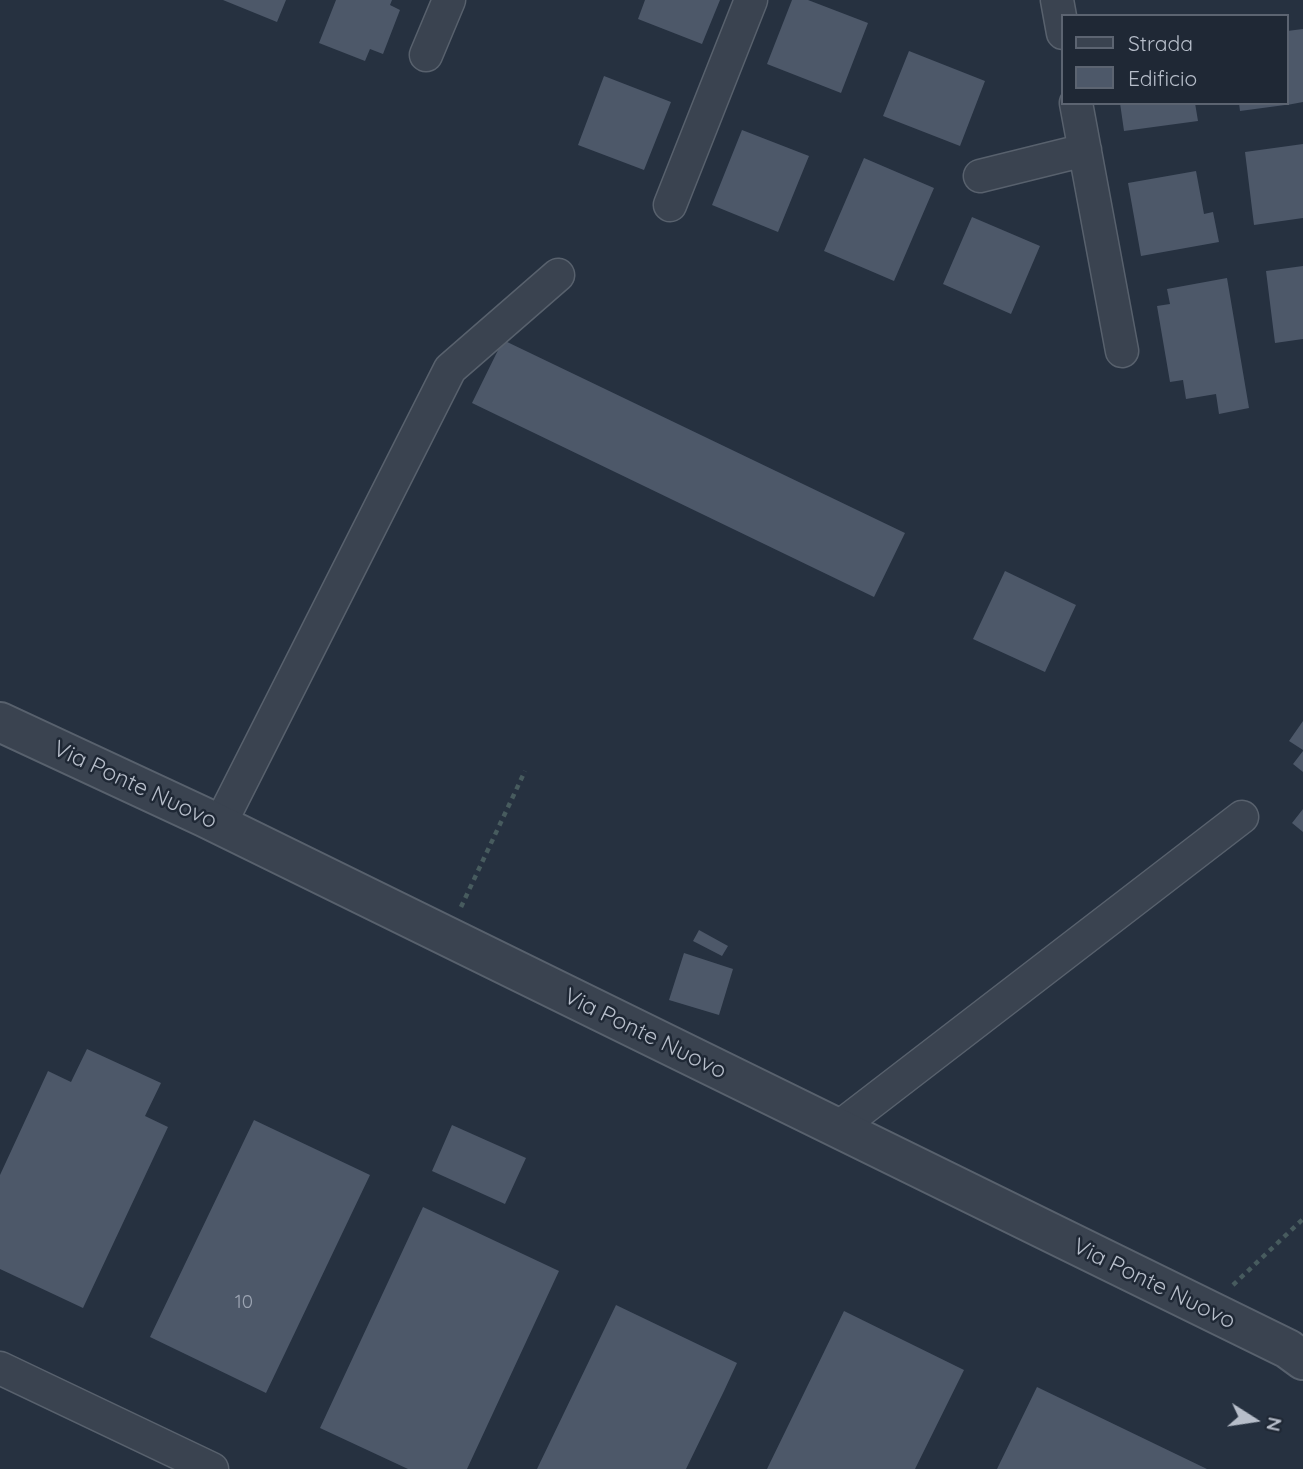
<!DOCTYPE html>
<style>
body{margin:0}
#map{position:relative;width:1303px;height:1469px;overflow:hidden;background:#263140;font-family:Quicksand,sans-serif}
canvas{display:block}
.legend{position:absolute;left:1061px;top:14px;width:228px;height:91px;box-sizing:border-box;background:#1f2835;border:2px solid #5c6471;margin:0;padding:9px 12px;list-style:none;font-size:21px;color:#b7beca}
.legend li{display:flex;align-items:center;gap:14px;height:35px}
.legend b{width:35px;border:2px solid #5c6471}
.north{position:absolute;left:1219px;top:1385px;width:70px;height:70px;-webkit-text-stroke:5px #1f2835;paint-order:stroke;rotate:102deg;font-size:19px;font-weight:700;line-height:28px;text-align:center;color:#b7beca}
.north::after{content:'';display:block;margin:auto;width:24px;height:32px;background:#b7beca;clip-path:polygon(50% 0,100% 100%,50% 72%,0 100%)}
</style>
<div id="map">
<canvas width="1303" height="1469"></canvas>
<ul class="legend">
<li><b style="height:9px;background:#3a4350"></b>Strada</li>
<li><b style="height:19px;background:#4d5869"></b>Edificio</li>
</ul>
<div class="north">N</div>
</div>
<script>
const ctx = document.querySelector('canvas').getContext('2d');
ctx.lineJoin = 'round';
function fillPath(path, color) {
  ctx.fillStyle = color;
  ctx.fill(path, 'evenodd');
}
function toPath(rows) {
  const path = new Path2D();
  for (const r of rows) {
    path.moveTo(r[0], r[1]);
    for (let i = 2; i < r.length; i += 2) path.lineTo(r[i], r[i + 1]);
  }
  return path;
}
function trace(path, color, width, dash) {
  ctx.strokeStyle = color;
  ctx.lineWidth = width;
  ctx.lineCap = dash ? 'butt' : 'round';
  ctx.setLineDash(dash || []);
  ctx.stroke(path);
}
function label(font, color, halo, rows, align = 'center') {
  ctx.font = font + ' Quicksand,sans-serif';
  ctx.lineWidth = 5;
  ctx.setLineDash([]);
  ctx.textBaseline = 'middle';
  ctx.strokeStyle = halo;
  ctx.fillStyle = color;
  for (const [text, x, y, turn = 0] of rows) {
    ctx.save();
    ctx.translate(x, y);
    ctx.rotate((+turn || 0) * Math.PI / 180);
    ctx.textAlign = isNaN(turn) ? turn : align;
    if (halo) ctx.strokeText(text, 0, 0);
    ctx.fillText(text, 0, 0);
    ctx.restore();
  }
}
fillPath(toPath([
 [223,0,286,0,277,22],
 [336,0,392,0,390,5,400,10,383,54,370,49,365,61,319,43],
 [645,0,720,0,702,44,638,19],
 [792,0,808,0,868,23,841,93,767,64],
 [1303,29,1303,102,1287,105,1287,31],
 [909,51,985,81,960,146,883,116],
 [604,76,671,102,644,170,578,145],
 [1120,103,1195,103,1198,121,1124,131],
 [1239,103,1285,103,1285,105,1240,111],
 [742,130,809,156,778,232,712,205],
 [1303,144,1303,218,1254,225,1245,152],
 [864,158,934,188,894,281,824,251],
 [1196,171,1204,214,1213,212,1219,242,1141,256,1128,183],
 [972,217,1040,246,1011,314,943,284],
 [1303,266,1303,339,1275,343,1266,271],
 [1227,278,1249,408,1219,414,1216,394,1186,399,1183,380,1170,382,1157,306,1170,304,1167,289],
 [503,340,905,533,874,597,472,403],
 [1005,571,1076,605,1045,672,973,639],
 [1303,721,1303,750,1289,741],
 [1303,751,1303,772,1293,764],
 [1303,809,1303,832,1292,823],
 [699,930,728,946,722,956,693,941],
 [684,953,733,969,719,1015,669,1000],
 [87,1049,161,1083,145,1116,168,1127,83,1308,0,1269,0,1175,48,1071,71,1082],
 [254,1120,370,1175,266,1393,150,1337],
 [452,1125,526,1158,505,1204,432,1171],
 [423,1207,559,1271,467,1469,408,1469,320,1428],
 [616,1305,737,1363,724,1391,686,1469,537,1469],
 [844,1311,964,1370,915,1469,767,1469],
 [1037,1387,1207,1469,997,1469]
]), '#4d5869');
const minor = toPath([
 [1057,0,1063,33],
 [426,55,449,0],
 [1076,103,1122,351],
 [980,176,1085,150],
 [670,205,751,0],
 [220,824,450,369,558,275],
 [838,1128,1242,817],
 [0,1368,212,1469]
]);
const tertiary = toPath([
 [0,722,204,817,1288,1349,1303,1360]
]);
trace(minor, '#58616d', 35);
trace(tertiary, '#58616d', 42);
trace(toPath([
 [461,907,525,771],
 [1233,1285,1303,1219]
]), '#475b5e', 4.5, [5, 5]);
trace(minor, '#3a4350', 32);
trace(tertiary, '#3a4350', 38);
label('19px', '#9ca4b2', null, [
 ["10",244,1302]
]);
label('23px', '#b7beca', '#1f2835', [
 ["Via Ponte Nuovo",135,785,25],
 ["Via Ponte Nuovo",645,1034,26],
 ["Via Ponte Nuovo",1154,1284,26]
]);
</script>
